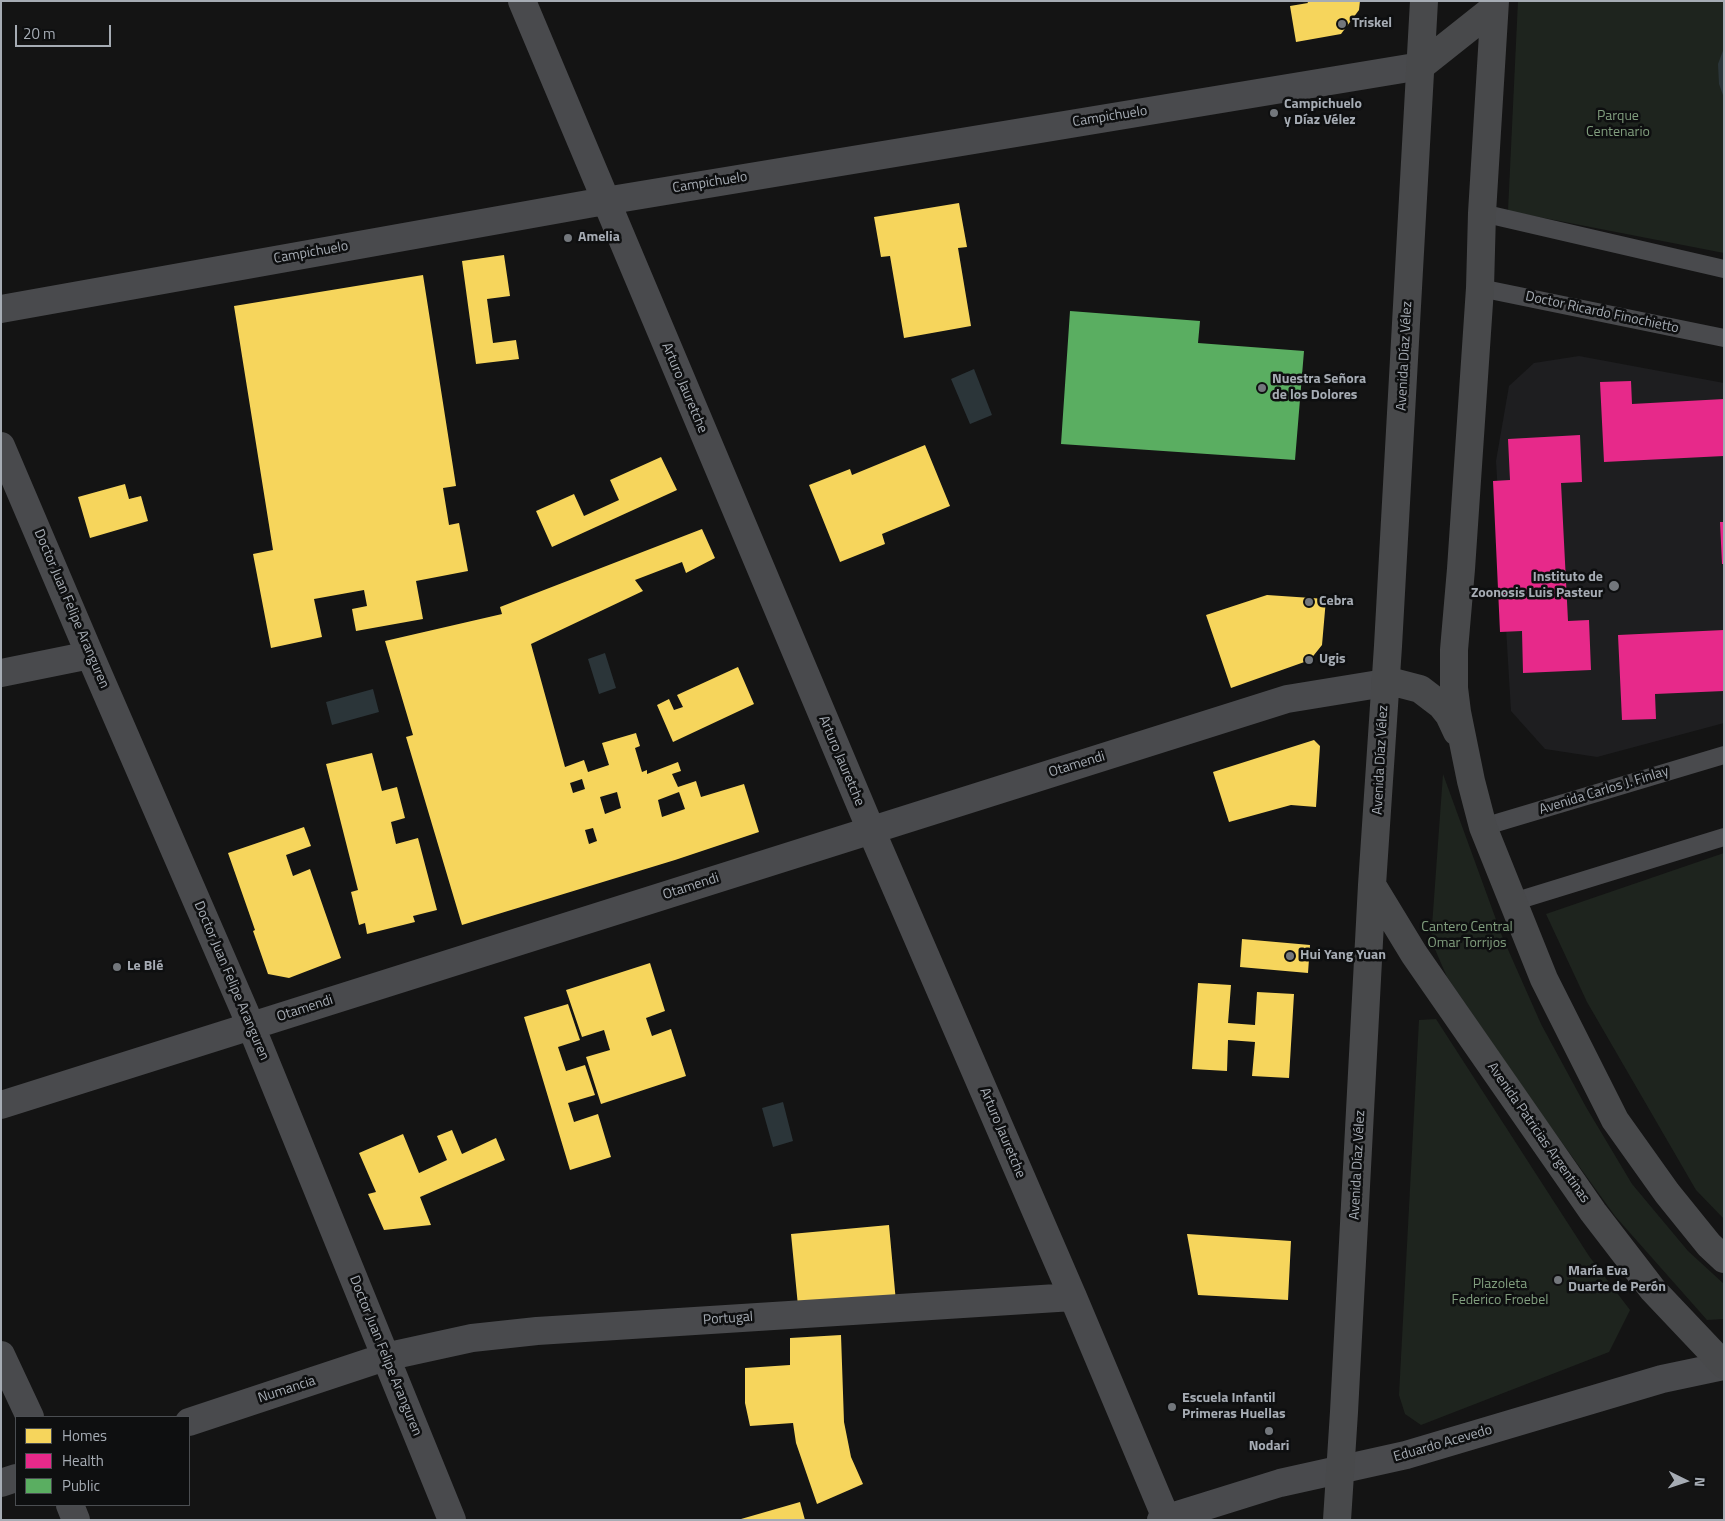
<!DOCTYPE html>
<meta charset="utf-8">
<style>
body{margin:0}
#map{position:relative;width:1725px;height:1521px;overflow:hidden;background:#141414;font-family:"Titillium Web",sans-serif}
canvas{display:block}
.frame{position:absolute;inset:0;border:2px solid #a6acb4;pointer-events:none}
.legend{position:absolute;left:15px;top:1416px;width:175px;height:90px;box-sizing:border-box;background:#0e0f10;border:1px solid #4b4e52;margin:0;padding:6px 9px;list-style:none;font-size:15px;color:#a6acb4}
.legend li{display:flex;align-items:center;gap:10px;height:25px}
.legend b{width:25px;border:1px solid #4b4e52}
.north{position:absolute;left:1660px;top:1456px;width:50px;height:50px;-webkit-text-stroke:4px #0e0f10;paint-order:stroke;rotate:94deg;font-size:14px;font-weight:700;line-height:20px;text-align:center;color:#a6acb4}
.north::after{content:'';display:block;margin:auto;width:18px;height:22px;background:#a6acb4;clip-path:polygon(50% 0,100% 100%,50% 72%,0 100%)}
.scale{position:absolute;left:15px;top:25px;width:96px;height:22px;box-sizing:border-box;border:2px solid #a6acb4;border-top:0;padding-left:6px;font-size:15px;line-height:18px;white-space:nowrap;color:#a6acb4;-webkit-text-stroke:4px #0e0f10;paint-order:stroke}
</style>
<div id="map">
<canvas width="1725" height="1521"></canvas>
<div class="frame"></div>
<ul class="legend">
<li><b style="height:14px;background:#f6d55c"></b>Homes</li>
<li><b style="height:14px;background:#e7298a"></b>Health</li>
<li><b style="height:14px;background:#5aae61"></b>Public</li>
</ul>
<div class="north">N</div>
<div class="scale">20 m</div>
</div>
<script>
const ctx = document.querySelector('canvas').getContext('2d');
ctx.lineJoin = 'round';
function fillPath(path, color) {
  ctx.fillStyle = color;
  ctx.fill(path, 'evenodd');
}
function toPath(rows) {
  const path = new Path2D();
  for (const r of rows) {
    path.moveTo(r[0], r[1]);
    for (let i = 2; i < r.length; i += 2) path.lineTo(r[i], r[i + 1]);
  }
  return path;
}
function trace(path, color, width, dash) {
  ctx.strokeStyle = color;
  ctx.lineWidth = width;
  ctx.lineCap = dash ? 'butt' : 'round';
  ctx.setLineDash(dash || []);
  ctx.stroke(path);
}
function label(font, color, halo, rows, align = 'center') {
  ctx.font = font + ' "Titillium Web",sans-serif';
  ctx.lineWidth = 5;
  ctx.setLineDash([]);
  ctx.textBaseline = 'middle';
  ctx.strokeStyle = halo;
  ctx.fillStyle = color;
  for (const [text, x, y, turn = 0] of rows) {
    ctx.save();
    ctx.translate(x, y);
    ctx.rotate((+turn || 0) * Math.PI / 180);
    ctx.textAlign = isNaN(turn) ? turn : align;
    if (halo) ctx.strokeText(text, 0, 0);
    ctx.fillText(text, 0, 0);
    ctx.restore();
  }
}
fillPath(toPath([
 [1579,356,1724,383,1724,723,1597,757,1545,749,1511,711,1496,461,1509,386,1534,363]
]), '#1e1e20');
fillPath(toPath([
 [1518,1,1724,1,1724,253,1508,211],
 [1443,774,1502,936,1541,1024,1586,1107,1632,1184,1688,1251,1724,1284,1724,1319,1707,1320,1615,1216,1537,1108,1447,977,1431,940],
 [1724,853,1724,1219,1696,1190,1587,1002,1546,914],
 [1436,1019,1589,1256,1630,1310,1609,1352,1421,1425,1405,1414,1399,1395,1419,1020]
]), '#1e241e');
fillPath(toPath([
 [1724,48,1724,98,1719,84,1718,64],
 [974,369,992,415,970,424,951,379],
 [605,653,616,688,599,694,588,659],
 [373,689,379,712,332,725,326,702],
 [783,1102,793,1141,773,1147,762,1108]
]), '#2b3539');
fillPath(toPath([
 [1307,1,1360,1,1359,10,1341,34,1296,42,1290,6,1308,3],
 [959,203,967,247,958,248,971,326,904,338,890,256,881,257,874,217],
 [504,255,510,296,487,299,493,343,516,340,519,359,476,364,462,261],
 [423,275,456,486,443,488,449,525,459,523,468,571,416,581,423,619,356,631,352,609,367,606,364,590,314,599,322,637,271,648,253,554,273,550,234,306],
 [925,445,950,506,882,534,885,544,840,562,809,485,850,469,852,475],
 [661,457,677,490,552,547,536,511,574,494,584,516,619,500,610,480],
 [125,484,129,499,141,496,148,521,90,538,78,497],
 [702,529,715,558,686,573,682,562,635,580,643,591,531,644,565,767,584,760,588,772,609,765,602,743,636,733,640,746,635,748,642,772,647,770,647,774,678,762,681,771,672,774,678,787,696,781,701,797,744,784,759,832,675,860,462,925,406,737,413,735,385,641,502,614,500,607],
 [582,779,585,789,573,793,570,783],
 [617,792,621,808,605,814,600,797],
 [679,792,685,809,662,817,658,800],
 [593,828,597,841,589,844,585,830],
 [1267,595,1326,599,1322,645,1310,660,1231,688,1206,615],
 [738,667,754,704,673,742,657,705,669,699,674,710,683,707,677,695],
 [1314,740,1320,746,1316,807,1291,805,1229,822,1213,772],
 [372,753,382,791,397,787,405,818,391,822,396,844,418,838,437,910,413,916,415,922,367,934,365,923,359,925,351,892,358,890,326,764],
 [304,827,311,846,286,855,293,876,310,869,341,958,289,978,268,974,253,931,255,930,228,853],
 [1242,939,1310,945,1308,973,1240,967],
 [650,963,665,1011,646,1018,652,1036,671,1029,686,1076,601,1104,586,1057,610,1050,604,1030,582,1037,566,990],
 [1198,983,1231,985,1228,1023,1255,1025,1257,992,1294,994,1289,1078,1252,1076,1255,1042,1228,1040,1227,1071,1192,1069],
 [568,1004,580,1040,558,1047,566,1071,585,1065,595,1095,568,1103,574,1122,598,1114,611,1157,570,1170,524,1017],
 [452,1130,462,1154,496,1138,505,1160,420,1197,431,1225,384,1230,368,1194,376,1192,359,1153,403,1134,419,1173,447,1160,437,1136],
 [889,1225,896,1302,798,1306,791,1234],
 [1187,1234,1291,1241,1288,1300,1198,1295],
 [841,1335,844,1422,851,1457,863,1484,817,1504,796,1443,793,1423,750,1426,745,1403,745,1368,790,1365,790,1338],
 [800,1502,805,1520,741,1520,741,1519]
]), '#f6d55c');
fillPath(toPath([
 [1631,381,1632,404,1724,399,1724,456,1604,462,1600,382],
 [1580,435,1582,482,1561,483,1568,621,1589,620,1591,670,1523,673,1522,631,1500,632,1493,481,1510,480,1508,439],
 [1720,522,1724,522,1724,564,1722,564],
 [1724,630,1724,691,1655,694,1656,719,1622,720,1618,635]
]), '#e7298a');
fillPath(toPath([
 [1070,311,1200,321,1198,343,1304,351,1295,460,1061,444]
]), '#5aae61');
trace(toPath([
 [1482,213,1724,269],
 [1480,288,1724,338],
 [1483,827,1724,755],
 [1513,902,1724,837]
]), '#494a4d', 18);
trace(toPath([
 [522,1,871,830,1073,1297,1166,1518],
 [1,309,605,201,1421,66],
 [1,446,90,655,251,1026,452,1520],
 [1,673,90,655],
 [1,1105,1287,699,1385,683],
 [1,1355,30,1417],
 [189,1422,385,1357,472,1338,537,1331,1073,1297],
 [1,1483,16,1478],
 [70,1505,76,1520],
 [1161,1520,1280,1483,1406,1455,1662,1379,1724,1366]
]), '#494a4d', 28);
trace(toPath([
 [1495,1,1482,213,1480,288,1461,569,1454,650,1454,688,1457,712,1471,781,1483,827,1544,979,1615,1120,1667,1193,1709,1245,1724,1259],
 [1421,66,1494,8],
 [1385,683,1397,683,1420,689,1441,705,1449,715,1457,732],
 [1372,885,1414,954,1593,1212,1653,1290,1724,1365],
 [1337,1520,1344,1412,1372,885,1388,646,1424,1]
]), '#48494b', 28);
for (const [x, y, r, color] of [
 [1342,24,5,"#73777c"],
 [1274,113,5,"#73777c"],
 [568,238,5,"#73777c"],
 [1262,388,5,"#73777c"],
 [1614,586,6,"#73777c"],
 [1309,602,5,"#73777c"],
 [1309,660,5,"#73777c"],
 [1290,956,5,"#73777c"],
 [117,967,5,"#73777c"],
 [1558,1280,5,"#73777c"],
 [1172,1407,5,"#73777c"],
 [1269,1431,5,"#73777c"]
]) {
  const dot = new Path2D();
  dot.arc(x, y, r, 0, 2 * Math.PI);
  ctx.fillStyle = color;
  ctx.fill(dot);
  trace(dot, '#0e0f10', 2);
}
label('bold 14px', '#a6acb4', '#0e0f10', [
 ["Triskel",1352,24],
 ["Campichuelo",1284,105],
 ["y Díaz Vélez",1284,121],
 ["Amelia",578,238],
 ["Nuestra Señora",1272,380],
 ["de los Dolores",1272,396],
 ["Instituto de",1603,578,"right"],
 ["Zoonosis Luis Pasteur",1603,594,"right"],
 ["Cebra",1319,602],
 ["Ugis",1319,660],
 ["Hui Yang Yuan",1300,956],
 ["Le Blé",127,967],
 ["María Eva",1568,1272],
 ["Duarte de Perón",1568,1288],
 ["Escuela Infantil",1182,1399],
 ["Primeras Huellas",1182,1415],
 ["Nodari",1269,1447,"center"]
], 'left');
label('14px', '#a6acb4', '#0e0f10', [
 ["Campichuelo",1110,117,-9],
 ["Campichuelo",710,183,-9],
 ["Campichuelo",311,253,-10],
 ["Doctor Ricardo Finochietto",1602,313,12],
 ["Avenida Díaz Vélez",1405,356,-87],
 ["Arturo Jauretche",684,388,67],
 ["Doctor Juan Felipe Aranguren",71,609,67],
 ["Avenida Díaz Vélez",1381,760,-87],
 ["Arturo Jauretche",841,761,67],
 ["Otamendi",1077,765,-17],
 ["Avenida Carlos J. Finlay",1604,791,-17],
 ["Otamendi",691,887,-18],
 ["Doctor Juan Felipe Aranguren",231,981,67],
 ["Otamendi",305,1009,-18],
 ["Arturo Jauretche",1002,1133,67],
 ["Avenida Patricias Argentinas",1538,1133,55],
 ["Avenida Díaz Vélez",1358,1165,-87],
 ["Portugal",728,1319,-4],
 ["Doctor Juan Felipe Aranguren",385,1356,68],
 ["Numancia",287,1390,-18],
 ["Eduardo Acevedo",1443,1444,-16]
]);
label('14px', '#819e7e', '#0e0f10', [
 ["Parque",1618,117],
 ["Centenario",1618,133],
 ["Cantero Central",1467,928],
 ["Omar Torrijos",1467,944],
 ["Plazoleta",1500,1285],
 ["Federico Froebel",1500,1301]
]);
</script>
